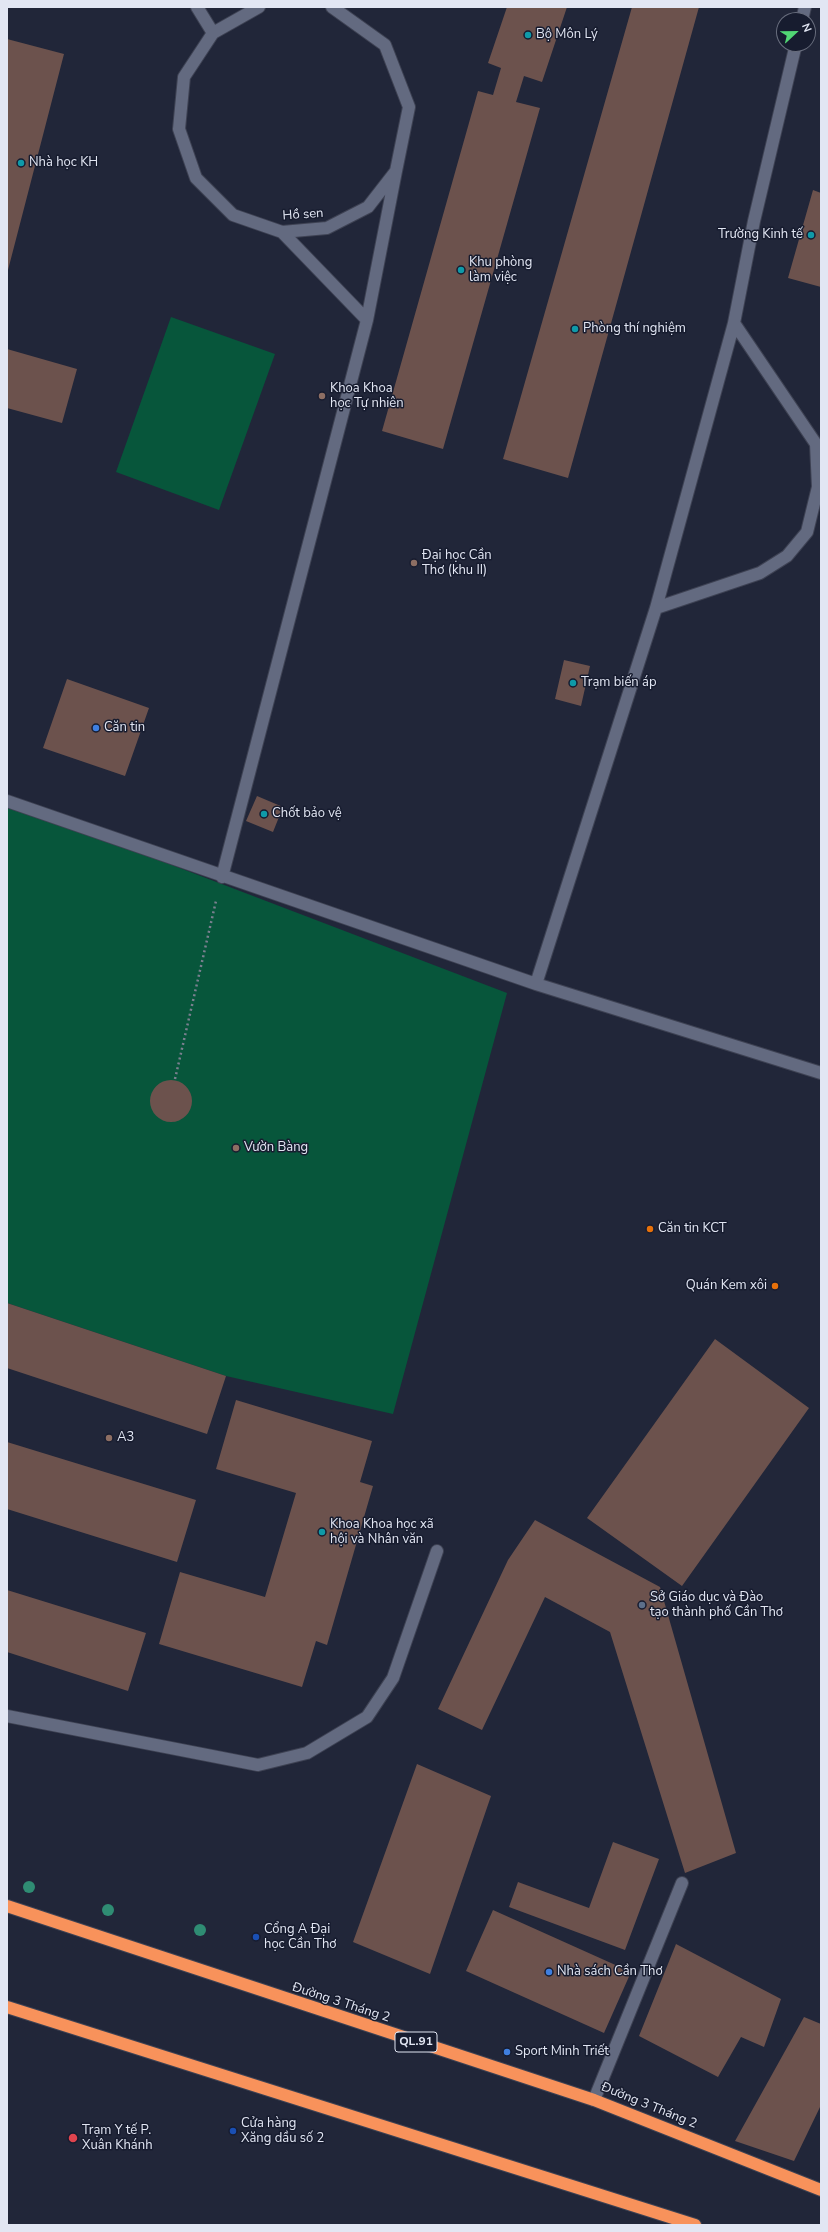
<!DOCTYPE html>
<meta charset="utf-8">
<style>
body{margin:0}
#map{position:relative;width:828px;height:2232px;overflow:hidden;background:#212639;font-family:"Nunito Sans",sans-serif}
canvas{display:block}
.frame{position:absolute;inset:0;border:8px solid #e2e6f3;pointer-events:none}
.north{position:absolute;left:776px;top:12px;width:40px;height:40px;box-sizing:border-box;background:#171c2f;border:1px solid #686d7d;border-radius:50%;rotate:68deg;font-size:11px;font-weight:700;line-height:16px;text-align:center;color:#e2e6f3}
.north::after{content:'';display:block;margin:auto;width:14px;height:18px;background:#51d674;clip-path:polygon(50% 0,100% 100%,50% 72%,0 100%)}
</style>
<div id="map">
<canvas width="828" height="2232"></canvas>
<div class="frame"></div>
<div class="north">N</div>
</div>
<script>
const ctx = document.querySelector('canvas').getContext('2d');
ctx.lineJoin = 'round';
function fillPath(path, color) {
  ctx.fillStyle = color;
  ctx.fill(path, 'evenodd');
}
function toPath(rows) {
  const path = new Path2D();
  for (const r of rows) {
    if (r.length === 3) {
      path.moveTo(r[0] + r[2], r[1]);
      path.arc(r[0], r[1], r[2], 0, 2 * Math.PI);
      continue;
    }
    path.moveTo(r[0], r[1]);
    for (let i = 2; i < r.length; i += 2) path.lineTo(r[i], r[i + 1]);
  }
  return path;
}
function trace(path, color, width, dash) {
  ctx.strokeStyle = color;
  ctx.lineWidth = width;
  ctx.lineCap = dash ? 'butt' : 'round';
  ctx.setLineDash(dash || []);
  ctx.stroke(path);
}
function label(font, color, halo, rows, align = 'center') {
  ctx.font = font + ' "Nunito Sans",sans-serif';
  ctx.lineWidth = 3;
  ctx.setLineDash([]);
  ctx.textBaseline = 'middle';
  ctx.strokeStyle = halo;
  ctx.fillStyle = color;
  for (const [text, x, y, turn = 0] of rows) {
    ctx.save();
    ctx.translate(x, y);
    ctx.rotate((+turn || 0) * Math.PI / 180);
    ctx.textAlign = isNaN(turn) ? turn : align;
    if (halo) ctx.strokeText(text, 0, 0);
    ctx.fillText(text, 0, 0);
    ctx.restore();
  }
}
fillPath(toPath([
 [171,317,275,354,219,510,116,472],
 [7,802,507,993,393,1414,226,1376,7,1303]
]), '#07563b');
fillPath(toPath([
 [507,7,567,7,542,82,524,76,516,102,540,108,443,449,382,431,478,91,493,95,501,68,488,63],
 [632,7,699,7,568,478,503,459],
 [7,39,64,54,8,270,7,270],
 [813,190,821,193,821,287,788,278],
 [7,349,77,369,62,423,7,408],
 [564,660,590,666,581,706,555,699],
 [67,679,149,708,125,776,43,748],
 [257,796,283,807,273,832,246,821],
 [171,1101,21],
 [7,1303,226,1376,207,1434,7,1368],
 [715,1339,809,1408,682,1586,587,1518],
 [236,1400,372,1441,360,1482,373,1486,327,1645,316,1641,302,1687,159,1644,180,1572,265,1597,296,1493,216,1469],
 [7,1442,196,1500,177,1562,7,1509],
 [535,1520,660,1587,736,1853,685,1873,610,1632,545,1597,482,1730,438,1709,508,1560],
 [7,1590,146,1633,128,1691,7,1652],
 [417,1764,491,1796,430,1974,353,1942],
 [613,1842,659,1859,625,1950,509,1907,518,1882,589,1908],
 [493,1910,631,1972,604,2033,466,1971],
 [676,1944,781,1999,764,2047,741,2037,718,2077,639,2036],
 [804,2017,821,2024,821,2105,794,2161,735,2141]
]), '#6c524d');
const lane = toPath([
 [197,7,213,33],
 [259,7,213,33,184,77,179,129,196,178,233,215,282,232,327,228,368,207,396,171,409,107,385,45,332,7],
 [802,20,805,7],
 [282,232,367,320],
 [656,608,760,573,787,556,807,532,818,487,816,444,734,323],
 [7,801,536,984,656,608,734,323,754,221,796,44],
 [222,877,367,320,396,171],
 [536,984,821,1073],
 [7,1716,258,1765,307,1753,367,1717,393,1678,437,1551]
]);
const street = toPath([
 [594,2100,682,1883]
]);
const highway = toPath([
 [7,1906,594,2100,821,2190],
 [7,2007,695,2225]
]);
trace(lane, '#3e4253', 14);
trace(street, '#3e4253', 14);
trace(highway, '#3e4253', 14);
trace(toPath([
 [175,1079,216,901]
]), '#7b8090', 2.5, [2, 3]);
trace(lane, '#636a80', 12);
trace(street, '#636a80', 12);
trace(highway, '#f8925b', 12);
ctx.fillStyle = '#2f8c73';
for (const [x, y] of [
 [29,1887],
 [108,1910],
 [200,1930]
]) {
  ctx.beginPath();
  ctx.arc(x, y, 6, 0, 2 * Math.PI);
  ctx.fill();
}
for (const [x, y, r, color] of [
 [528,35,4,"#0f9aa8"],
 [21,163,4,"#0f9aa8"],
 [811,235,4,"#0f9aa8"],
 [461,270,4,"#0f9aa8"],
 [575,329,4,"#0f9aa8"],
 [322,396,4,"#8d6e63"],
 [414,563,4,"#8d6e63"],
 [573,683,4,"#0f9aa8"],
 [96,728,4,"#3f7fe0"],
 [264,814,4,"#0f9aa8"],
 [236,1148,4,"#8d6e63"],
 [650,1229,4,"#e8710a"],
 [775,1286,4,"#e8710a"],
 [109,1438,4,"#8d6e63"],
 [322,1532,4,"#0f9aa8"],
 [642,1605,4,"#5c6f8a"],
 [256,1937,4,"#1a4fb4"],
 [549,1972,4,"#3f7fe0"],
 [507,2052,4,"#3f7fe0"],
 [233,2131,4,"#1a4fb4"],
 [73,2138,5,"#e0444e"]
]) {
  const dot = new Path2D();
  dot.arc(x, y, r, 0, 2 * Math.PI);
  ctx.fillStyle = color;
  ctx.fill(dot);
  trace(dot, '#171c2f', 1.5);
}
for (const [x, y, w] of [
 [416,2042,42]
]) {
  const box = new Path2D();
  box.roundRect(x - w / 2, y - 10, w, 20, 3);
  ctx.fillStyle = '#171c2f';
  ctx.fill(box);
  trace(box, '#e2e6f3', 1);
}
label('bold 12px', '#e2e6f3', null, [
 ["QL.91",416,2042]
]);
label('13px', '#e2e6f3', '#171c2f', [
 ["Bộ Môn Lý",536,35],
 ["Nhà học KH",29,163],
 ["Trường Kinh tế",803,235,"right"],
 ["Khu phòng",469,263],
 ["làm việc",469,278],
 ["Phòng thí nghiệm",583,329],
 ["Khoa Khoa",330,389],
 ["học Tự nhiên",330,404],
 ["Đại học Cần",422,556],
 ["Thơ (khu II)",422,571],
 ["Trạm biến áp",581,683],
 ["Căn tin",104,728],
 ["Chốt bảo vệ",272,814],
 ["Vườn Bàng",244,1148],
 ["Căn tin KCT",658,1229],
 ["Quán Kem xôi",767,1286,"right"],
 ["A3",117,1438],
 ["Khoa Khoa học xã",330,1525],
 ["hội và Nhân văn",330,1540],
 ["Sở Giáo dục và Đào",650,1598],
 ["tạo thành phố Cần Thơ",650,1613],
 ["Cổng A Đại",264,1930],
 ["học Cần Thơ",264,1945],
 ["Nhà sách Cần Thơ",557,1972],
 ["Sport Minh Triết",515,2052],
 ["Cửa hàng",241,2124],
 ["Xăng dầu số 2",241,2139],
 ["Trạm Y tế P.",82,2131],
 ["Xuân Khánh",82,2146]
], 'left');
label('13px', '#e2e6f3', '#171c2f', [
 ["Hồ sen",303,215,-4],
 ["Đường 3 Tháng 2",341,2003,18],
 ["Đường 3 Tháng 2",649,2106,22]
]);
</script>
